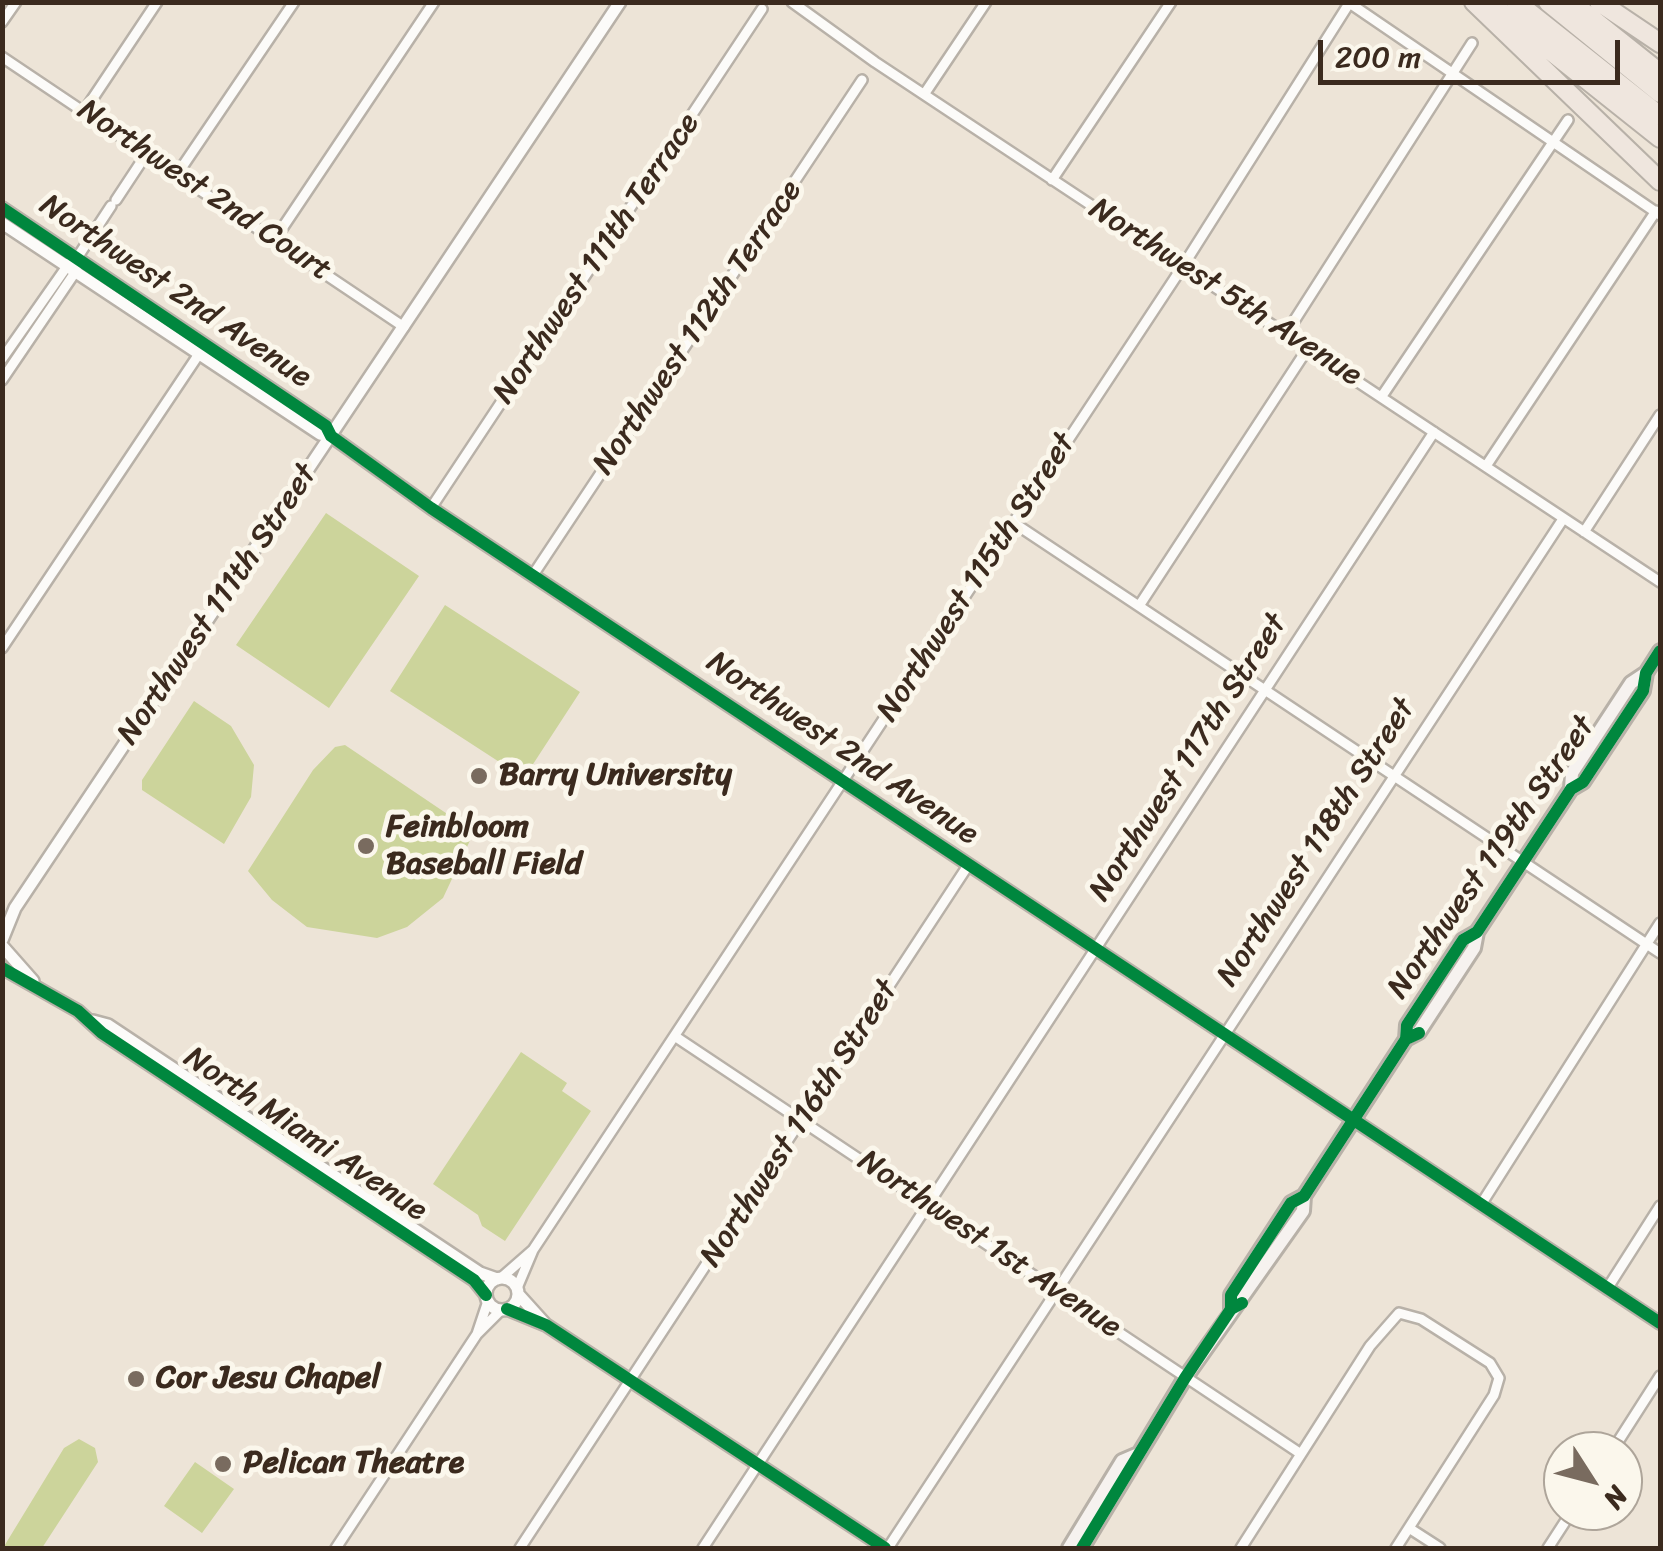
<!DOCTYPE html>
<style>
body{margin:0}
#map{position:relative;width:1663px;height:1551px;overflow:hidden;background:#ede4d7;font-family:Sriracha,sans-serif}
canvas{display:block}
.frame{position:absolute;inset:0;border:5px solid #3b2a1e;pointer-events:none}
.north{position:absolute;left:1543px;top:1431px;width:100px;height:100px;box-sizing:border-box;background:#fbf7ec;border:2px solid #aea59a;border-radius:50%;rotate:126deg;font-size:28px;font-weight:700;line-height:40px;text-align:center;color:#3b2a1e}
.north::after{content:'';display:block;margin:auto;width:35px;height:45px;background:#796b5f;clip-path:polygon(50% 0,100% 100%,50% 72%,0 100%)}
.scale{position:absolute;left:1318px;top:40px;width:302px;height:45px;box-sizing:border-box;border:5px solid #3b2a1e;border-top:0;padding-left:12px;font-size:30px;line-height:35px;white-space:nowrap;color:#3b2a1e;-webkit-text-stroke:8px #fbf7ec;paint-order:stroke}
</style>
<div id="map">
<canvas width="1663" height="1551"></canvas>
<div class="frame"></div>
<div class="north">N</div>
<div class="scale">200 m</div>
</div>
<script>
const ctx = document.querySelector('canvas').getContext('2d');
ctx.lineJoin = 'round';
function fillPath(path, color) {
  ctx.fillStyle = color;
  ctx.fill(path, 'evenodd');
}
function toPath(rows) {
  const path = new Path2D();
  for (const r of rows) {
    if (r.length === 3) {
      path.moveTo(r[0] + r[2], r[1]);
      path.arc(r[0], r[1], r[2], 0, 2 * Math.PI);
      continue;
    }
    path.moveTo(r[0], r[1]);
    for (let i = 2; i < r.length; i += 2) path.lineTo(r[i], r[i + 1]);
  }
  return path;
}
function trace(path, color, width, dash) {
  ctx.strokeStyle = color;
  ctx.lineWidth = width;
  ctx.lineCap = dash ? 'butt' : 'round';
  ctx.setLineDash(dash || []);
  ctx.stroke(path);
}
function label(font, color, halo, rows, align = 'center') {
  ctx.font = font + ' Sriracha,sans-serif';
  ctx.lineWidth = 10;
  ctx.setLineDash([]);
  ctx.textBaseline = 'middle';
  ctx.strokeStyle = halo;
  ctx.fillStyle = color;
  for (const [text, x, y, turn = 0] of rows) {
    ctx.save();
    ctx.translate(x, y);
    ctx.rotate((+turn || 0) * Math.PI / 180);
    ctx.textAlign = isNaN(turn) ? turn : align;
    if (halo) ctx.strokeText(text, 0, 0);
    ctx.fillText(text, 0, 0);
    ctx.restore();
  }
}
fillPath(toPath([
 [326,513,419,576,329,708,236,645],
 [445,605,580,692,524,778,390,691],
 [194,701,231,726,254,765,251,797,224,844,142,790,142,780],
 [345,745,474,832,443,898,407,927,377,938,307,927,272,900,248,871,313,770,335,747],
 [521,1052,567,1083,562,1091,591,1111,505,1241,482,1226,478,1215,433,1184],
 [79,1439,95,1448,98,1462,42,1548,3,1548,64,1448],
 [195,1462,234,1489,202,1533,164,1506]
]), '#ccd49b');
const minor = toPath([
 [792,2,875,62,1660,582],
 [1348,2,1660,215],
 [2,22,16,2],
 [2,57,404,327],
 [925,93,986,2],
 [85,110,157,2],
 [178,173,294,2],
 [1052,180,1171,2],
 [116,200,147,153],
 [275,239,434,2],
 [1287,332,1472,43],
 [2,359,70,262],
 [2,380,76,271,77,258,111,206],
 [1382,396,1568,120],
 [1486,466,1656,211],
 [431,508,762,9],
 [1014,523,1660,953],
 [1584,532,1660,415],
 [533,575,862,80],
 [1139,606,1308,348],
 [2,648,201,351],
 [676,1037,1301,1454],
 [1482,1203,1660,923],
 [501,1278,533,1250],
 [517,1288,533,1250,1183,266,1350,2],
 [1607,1289,1660,1206],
 [477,1334,488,1301],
 [1612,1451,1660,1376],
 [1409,1528,1440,1548],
 [336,1548,477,1334,501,1310],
 [520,1548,967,867],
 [703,1548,1434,432],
 [888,1548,1563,519],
 [1241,1548,1370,1346,1399,1313,1421,1319,1490,1363,1499,1378,1494,1395,1396,1548],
 [1548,1548,1572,1511]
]);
const tertiary = toPath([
 [2,208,326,426,331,436,431,508,1660,1323],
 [2,223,320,434,331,436],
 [2,940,15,908,620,2],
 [3,947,33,981],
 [2,968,78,1011,102,1033,474,1280,486,1295],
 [93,1021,108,1025,480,1273,497,1279],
 [502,1294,16],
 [518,1294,546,1325],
 [507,1309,546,1325,885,1548]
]);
const secondary = toPath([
 [1571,789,1572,773,1631,683,1646,673],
 [1406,1039,1407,1025,1463,940,1477,932,1571,789,1583,782,1643,691,1646,673,1660,651],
 [1231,1309,1231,1295,1291,1203,1304,1196,1406,1039,1419,1032,1474,948,1477,932],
 [1069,1548,1122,1461,1136,1455],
 [1082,1548,1185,1378,1303,1211,1304,1196]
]);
const motorway = toPath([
 [1474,2,1660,181],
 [1489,2,1660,138],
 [1516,2,1660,116],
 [1548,2,1660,93],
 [1571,2,1660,73],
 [1599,2,1660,43]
]);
trace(minor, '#b8b1a8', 14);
trace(tertiary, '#b8b1a8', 16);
trace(secondary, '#b8b1a8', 18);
trace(motorway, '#b8b1a8', 22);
trace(minor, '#fcfbf9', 9);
trace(tertiary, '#fcfbf9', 11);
trace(secondary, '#f6f2ef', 12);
trace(motorway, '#efe6de', 18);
trace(toPath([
 [2,208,326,426,331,436,431,508,1660,1323],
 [2,968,78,1011,102,1033,474,1280,486,1295],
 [1406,1039,1407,1025,1463,940,1477,932,1571,789,1583,782,1643,691,1646,673,1660,651],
 [507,1309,546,1325,885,1548],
 [1231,1309,1231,1295,1291,1203,1304,1196,1406,1039,1419,1033],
 [1082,1548,1185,1378,1231,1309,1242,1303]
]), '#00873e', 12);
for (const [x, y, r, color] of [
 [479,776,10,"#796b5f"],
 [366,846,10,"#796b5f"],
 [136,1379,10,"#796b5f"],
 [223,1464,10,"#796b5f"]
]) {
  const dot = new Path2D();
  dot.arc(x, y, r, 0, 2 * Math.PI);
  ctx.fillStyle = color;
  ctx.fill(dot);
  trace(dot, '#fbf7ec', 4);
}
label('32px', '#3b2a1e', '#fbf7ec', [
 ["Northwest 2nd Court",204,191,34],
 ["Northwest 111th Terrace",597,259,-56],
 ["Northwest 2nd Avenue",175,292,34],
 ["Northwest 5th Avenue",1225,293,33],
 ["Northwest 112th Terrace",698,328,-56],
 ["Northwest 115th Street",977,578,-57],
 ["Northwest 111th Street",218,605,-56],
 ["Northwest 2nd Avenue",842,749,34],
 ["Northwest 117th Street",1189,758,-57],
 ["Northwest 118th Street",1317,843,-57],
 ["Northwest 119th Street",1492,858,-55],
 ["Northwest 116th Street",800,1124,-57],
 ["North Miami Avenue",305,1135,34],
 ["Northwest 1st Avenue",989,1245,34]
]);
label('bold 32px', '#3b2a1e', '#fbf7ec', [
 ["Barry University",499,776],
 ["Feinbloom",386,828],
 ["Baseball Field",386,865],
 ["Cor Jesu Chapel",156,1379],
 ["Pelican Theatre",243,1464]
], 'left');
</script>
